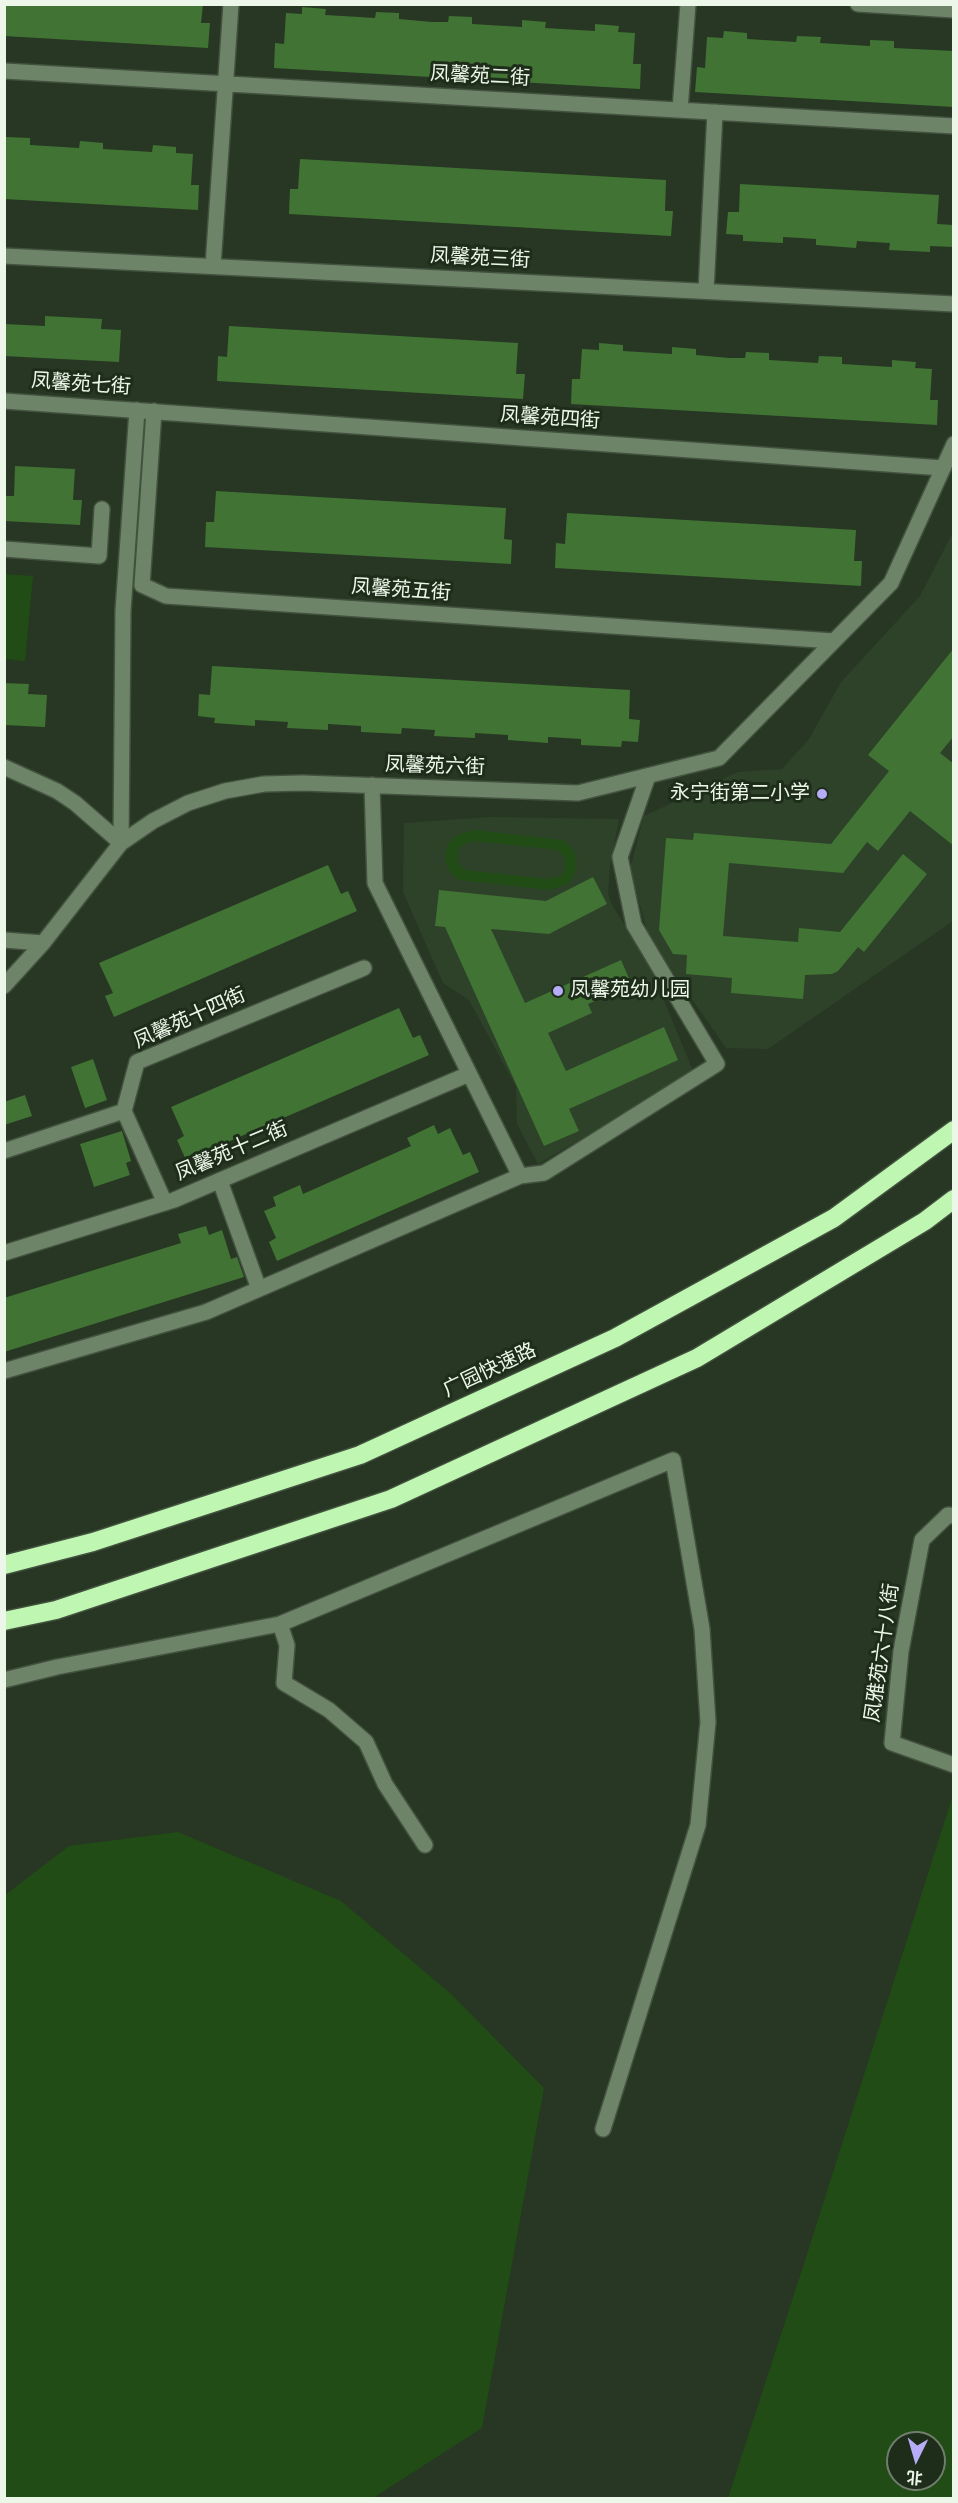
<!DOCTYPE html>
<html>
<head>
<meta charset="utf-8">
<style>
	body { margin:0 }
	#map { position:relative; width:958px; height:2503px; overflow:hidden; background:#273723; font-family:"Roboto Condensed","Noto Sans SC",sans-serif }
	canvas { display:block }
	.frame { position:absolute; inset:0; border:6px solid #ecf6e9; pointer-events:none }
	.north { position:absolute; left:886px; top:2431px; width:60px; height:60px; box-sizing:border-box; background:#1d2d1a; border:2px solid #707d6d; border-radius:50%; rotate:185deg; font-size:16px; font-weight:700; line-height:24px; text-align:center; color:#ecf6e9 }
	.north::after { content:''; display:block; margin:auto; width:21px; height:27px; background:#b6acf8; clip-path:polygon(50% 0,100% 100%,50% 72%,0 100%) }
</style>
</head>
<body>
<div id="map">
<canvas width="958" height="2503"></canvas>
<div class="frame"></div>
<div class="north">北</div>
</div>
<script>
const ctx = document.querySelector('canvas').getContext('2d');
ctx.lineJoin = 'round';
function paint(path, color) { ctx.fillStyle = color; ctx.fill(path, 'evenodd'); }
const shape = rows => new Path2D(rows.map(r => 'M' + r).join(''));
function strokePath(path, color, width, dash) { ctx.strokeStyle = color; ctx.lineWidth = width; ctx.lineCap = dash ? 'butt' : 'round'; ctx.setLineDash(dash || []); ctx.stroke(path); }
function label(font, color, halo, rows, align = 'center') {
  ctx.font = font + ' "Roboto Condensed","Noto Sans SC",sans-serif'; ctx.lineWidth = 6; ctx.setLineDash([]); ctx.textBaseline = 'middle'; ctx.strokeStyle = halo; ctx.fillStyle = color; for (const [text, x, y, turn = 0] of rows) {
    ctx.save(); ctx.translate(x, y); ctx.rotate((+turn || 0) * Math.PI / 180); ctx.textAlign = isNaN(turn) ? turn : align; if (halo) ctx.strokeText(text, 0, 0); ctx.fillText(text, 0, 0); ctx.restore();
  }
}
const built = shape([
	[953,532,953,921,768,1049,726,1048,649,938,630,869,644,816,738,772,782,769,809,739,841,682,920,596],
	[490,817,619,819,610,866,608,894,612,905,648,962,694,1073,538,1164,517,1124,516,1087,469,1000,443,983,403,892,404,823]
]);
const green = shape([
	[4,574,33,576,25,661,5,659],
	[473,830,563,840,571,847,576,856,577,866,574,876,568,884,549,890,459,880,451,873,446,864,445,854,448,844,455,836],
	[473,841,558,850,565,859,564,871,560,876,549,879,465,870,457,861,458,850,462,845],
	[953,1795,953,2498,728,2498,808,2251],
	[898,2443,934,2443,934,2479,898,2479],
	[178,1832,341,1901,451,1994,544,2088,482,2428,373,2498,5,2498,5,1895,69,1846]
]);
const building = shape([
	[4,4,203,4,201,23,210,23,208,48,4,36],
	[302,7,326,9,325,15,359,17,375,18,376,12,399,13,399,19,432,22,448,22,449,16,472,17,472,24,505,26,522,27,522,20,546,22,545,28,578,30,595,31,595,24,619,26,618,32,635,33,633,64,641,64,640,89,274,68,275,43,284,44,286,13,302,14],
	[724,31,747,33,747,39,796,42,797,36,821,37,820,43,870,46,870,40,894,41,894,48,954,51,954,107,695,92,697,67,705,68,707,37,723,38],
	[6,137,30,138,30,145,63,147,79,148,80,141,103,143,103,149,152,152,153,145,176,147,176,153,193,154,191,185,199,185,198,210,4,199],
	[300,159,666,180,665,211,673,211,671,236,289,214,290,189,298,189],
	[740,184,939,195,937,224,954,225,954,247,930,246,930,252,889,250,890,243,873,242,857,241,856,248,816,245,816,239,800,238,783,237,783,243,743,241,743,235,726,234,728,212,739,212],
	[45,316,102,319,101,329,121,330,119,362,4,356,4,324,45,326],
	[229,326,518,343,516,374,525,374,523,399,217,381,218,356,227,357],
	[599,343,623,345,623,351,655,353,672,354,672,347,696,349,696,355,729,358,745,358,746,352,769,353,769,360,802,362,818,363,819,356,842,357,842,364,875,366,892,367,892,360,916,362,915,368,932,369,930,400,938,400,937,425,571,404,572,379,580,379,582,349,599,350],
	[15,466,75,469,73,500,82,500,80,525,4,521,4,496,14,496],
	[216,491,506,508,504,539,512,540,511,564,205,547,206,522,214,522],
	[567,513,856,530,854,561,862,561,861,586,555,568,556,543,565,544],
	[954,648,954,736,940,753,954,764,954,846,910,811,878,851,867,842,843,873,729,863,723,936,798,942,799,928,840,932,903,854,927,874,864,952,858,947,838,971,832,974,805,975,803,999,731,993,732,978,686,974,687,955,673,954,659,930,666,838,693,840,694,833,831,844,889,771,868,755],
	[212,666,630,690,629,719,640,720,638,742,622,741,621,747,581,745,581,739,565,738,548,737,548,743,508,740,508,735,491,734,475,733,475,738,434,736,435,730,418,729,402,728,401,734,361,732,361,726,328,724,328,730,287,728,288,722,255,720,255,726,214,723,215,718,198,716,199,694,210,695],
	[4,683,29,684,28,694,47,695,45,727,4,725],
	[328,865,341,894,348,891,357,911,114,1017,105,996,113,993,99,963],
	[593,877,607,904,549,934,491,929,525,1003,621,960,632,985,588,1004,592,1013,548,1033,566,1071,664,1027,678,1060,569,1109,579,1131,544,1146,445,927,435,926,439,890,546,901],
	[399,1008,413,1038,420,1035,429,1055,186,1160,177,1140,184,1136,171,1107],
	[93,1059,107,1100,85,1108,71,1067],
	[25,1095,32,1116,4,1125,4,1102],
	[434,1125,438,1134,450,1128,463,1155,470,1152,479,1172,277,1261,269,1242,276,1238,264,1211,276,1206,273,1197,300,1185,303,1194,411,1146,407,1138],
	[122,1131,131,1161,126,1163,130,1175,94,1187,80,1144],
	[206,1226,209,1235,222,1230,231,1259,237,1257,244,1277,4,1352,4,1298,181,1243,178,1234]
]);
const minor = shape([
	[858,4,954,10],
	[4,71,954,126],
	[680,110,688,4],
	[4,256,954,304],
	[213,266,231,4],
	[706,291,715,112],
	[4,401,943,468],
	[154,411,142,585,166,596,834,641],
	[4,549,99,556,102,509],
	[4,767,57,791,75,803,121,843],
	[121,843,123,611,137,410],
	[4,940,43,943],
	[4,986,43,943,121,843,153,821,188,803,225,791,264,784,302,783,578,793,719,758,891,583,954,444],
	[4,1151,124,1111],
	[520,1176,544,1173,717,1064,634,925,620,857,648,776],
	[220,1181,259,1289],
	[165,1203,124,1111,137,1062,364,968],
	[4,1253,174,1200,469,1074],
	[4,1371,206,1312,520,1176,375,883,372,785],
	[954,1516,948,1515,922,1540,901,1651,892,1743,954,1765],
	[280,1624,287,1645,284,1683,329,1710,366,1742,385,1784,425,1845],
	[4,1680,57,1667,280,1624,673,1460,702,1629,708,1722,698,1825,603,2129]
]);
const highway = shape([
	[4,1565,93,1542,360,1455,615,1338,834,1218,954,1130],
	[4,1621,56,1610,391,1499,697,1358,925,1221,954,1199]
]);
const markers = [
	[822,794,6,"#b6acf8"],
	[558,991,6,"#b6acf8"]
];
const streetNames = [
	["凤馨苑二街",480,77,3],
	["凤馨苑三街",480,259,3],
	["凤馨苑七街",81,385,4],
	["凤馨苑四街",550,419,4],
	["凤馨苑五街",401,591,4],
	["凤馨苑六街",435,767,2],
	["凤馨苑十四街",190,1019,-24],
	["凤馨苑十二街",232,1152,-23],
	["广园快速路",490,1371,-25],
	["凤雅苑六十八街",883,1653,-82]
];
const poiNames = [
	["永宁街第二小学",810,794],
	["凤馨苑幼儿园",570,991,"left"]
];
paint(built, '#2d4229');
paint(green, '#214c16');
paint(building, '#417334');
strokePath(minor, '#43523f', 18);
strokePath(highway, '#43523f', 21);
strokePath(minor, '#6e8469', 15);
strokePath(highway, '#bff7b2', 18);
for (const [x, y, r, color] of markers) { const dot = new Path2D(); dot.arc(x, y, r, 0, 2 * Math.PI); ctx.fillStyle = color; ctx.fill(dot); strokePath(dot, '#1d2d1a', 2); }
label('20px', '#ecf6e9', '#1d2d1a', streetNames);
label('20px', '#ecf6e9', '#1d2d1a', poiNames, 'right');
</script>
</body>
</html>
